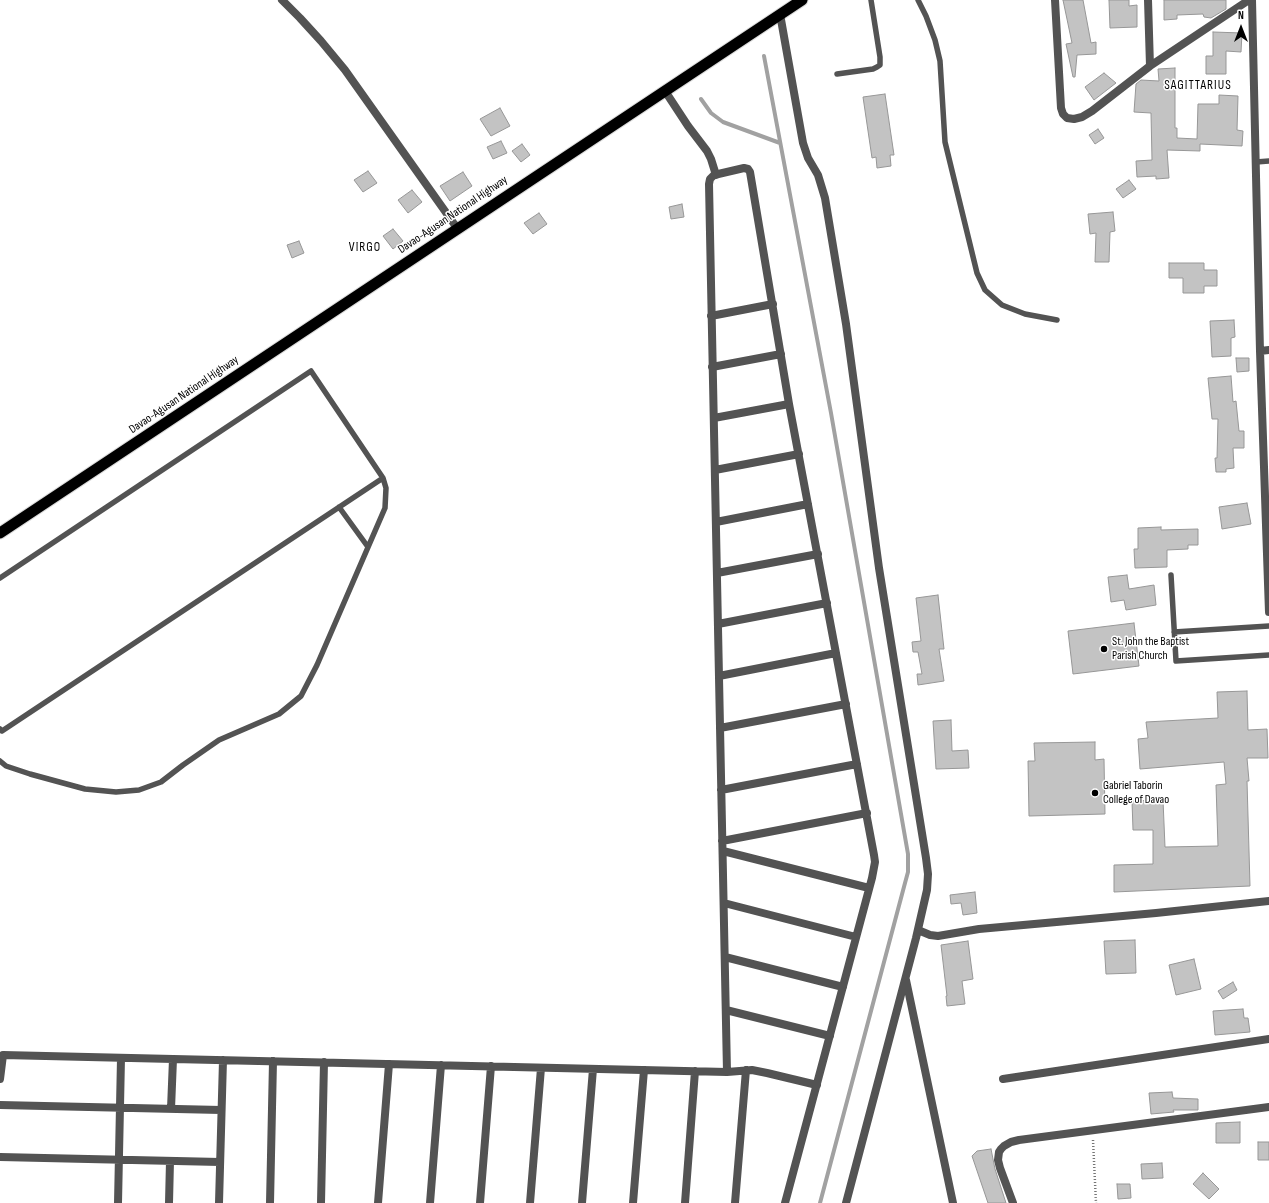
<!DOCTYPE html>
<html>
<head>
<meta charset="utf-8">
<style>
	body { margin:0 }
	#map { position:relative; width:1269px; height:1203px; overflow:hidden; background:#fff; font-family:"Sofia Sans Condensed",sans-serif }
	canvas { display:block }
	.north { position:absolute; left:1221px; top:8px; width:40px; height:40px; -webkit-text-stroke:3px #fff; paint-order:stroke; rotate:0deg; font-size:11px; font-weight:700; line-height:16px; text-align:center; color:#000 }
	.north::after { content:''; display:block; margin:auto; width:14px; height:18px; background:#000; clip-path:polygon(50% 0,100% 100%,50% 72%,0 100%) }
</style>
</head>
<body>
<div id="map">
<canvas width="1269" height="1203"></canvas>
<div class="north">N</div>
</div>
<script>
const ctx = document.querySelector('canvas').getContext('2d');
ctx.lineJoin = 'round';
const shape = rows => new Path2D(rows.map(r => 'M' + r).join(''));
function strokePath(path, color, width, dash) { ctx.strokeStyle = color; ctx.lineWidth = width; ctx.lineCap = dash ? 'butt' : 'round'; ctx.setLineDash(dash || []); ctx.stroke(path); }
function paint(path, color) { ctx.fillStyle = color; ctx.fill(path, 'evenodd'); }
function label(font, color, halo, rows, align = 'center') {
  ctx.font = font + ' "Sofia Sans Condensed",sans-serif'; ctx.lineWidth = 3; ctx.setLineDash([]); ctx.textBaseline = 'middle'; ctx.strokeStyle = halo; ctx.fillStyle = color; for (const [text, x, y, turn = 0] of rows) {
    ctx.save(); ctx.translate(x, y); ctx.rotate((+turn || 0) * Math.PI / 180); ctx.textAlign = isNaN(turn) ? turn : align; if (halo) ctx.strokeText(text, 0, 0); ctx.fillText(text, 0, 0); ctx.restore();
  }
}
const stream = shape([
	[764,56,831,413,908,854,908,872,905,883,820,1203],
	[701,99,711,113,723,122,780,143]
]);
const building = shape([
	[1063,0,1083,0,1091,43,1096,42,1096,54,1077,55,1075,77,1073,77,1066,44,1072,43,1063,0],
	[1109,0,1129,0,1129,6,1137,5,1137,27,1110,28,1109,0],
	[1164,0,1226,0,1226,9,1211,18,1204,17,1203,14,1177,15,1177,19,1164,20,1164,0],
	[1213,32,1242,33,1241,52,1226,51,1226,74,1206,74,1206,56,1213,56,1213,32],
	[1175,68,1175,128,1177,128,1177,138,1197,139,1198,104,1219,104,1219,95,1238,96,1237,130,1243,131,1242,146,1200,144,1200,151,1167,150,1169,178,1156,179,1156,176,1137,177,1136,161,1152,160,1151,113,1134,112,1136,84,1141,80,1159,81,1158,69,1175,68],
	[1104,73,1116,83,1094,100,1085,87,1104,73],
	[885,94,894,155,890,155,891,166,877,168,876,157,872,158,863,97,885,94],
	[500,108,510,126,491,136,480,119,500,108],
	[1098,129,1104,138,1095,144,1089,135,1098,129],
	[501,141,507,153,493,159,487,147,501,141],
	[522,144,530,155,521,162,512,151,522,144],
	[368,171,377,183,363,192,354,180,368,171],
	[463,172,472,186,450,201,440,186,463,172],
	[1129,180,1136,189,1123,198,1116,189,1129,180],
	[412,190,422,202,408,213,398,200,412,190],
	[682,204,684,217,671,219,669,207,682,204],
	[1113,212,1115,231,1110,232,1109,262,1095,262,1096,233,1090,234,1088,214,1113,212],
	[539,213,547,224,533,234,524,223,539,213],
	[393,229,403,241,393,249,383,236,393,229],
	[299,241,304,253,292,258,287,245,299,241],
	[1169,263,1204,263,1204,270,1217,270,1217,286,1204,286,1204,293,1183,293,1183,278,1169,278,1169,263],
	[1234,320,1235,337,1231,338,1231,356,1212,357,1210,321,1234,320],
	[1236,358,1249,358,1249,371,1237,372,1236,358],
	[1231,376,1233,402,1236,401,1239,431,1244,431,1244,448,1233,448,1234,468,1226,469,1226,472,1216,472,1215,458,1217,458,1218,419,1212,419,1208,378,1231,376],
	[1247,503,1251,524,1222,529,1219,507,1247,503],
	[1161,527,1161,530,1198,529,1198,545,1188,545,1188,549,1167,550,1167,567,1135,568,1134,549,1138,549,1138,528,1161,527],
	[1127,575,1129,589,1154,585,1156,605,1126,610,1124,600,1111,602,1108,577,1127,575],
	[938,595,944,649,939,649,944,681,918,685,917,674,922,674,918,652,913,652,912,642,921,641,916,598,938,595],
	[1134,623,1139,666,1073,674,1068,631,1134,623],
	[1247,691,1248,730,1267,729,1268,758,1247,758,1249,781,1247,781,1250,886,1114,892,1114,865,1153,864,1153,830,1133,830,1132,801,1163,800,1165,847,1218,846,1216,785,1226,784,1224,762,1140,769,1138,739,1148,738,1146,722,1218,718,1217,692,1247,691],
	[951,720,952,751,968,750,969,768,936,769,933,721,951,720],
	[1095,742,1095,760,1104,759,1105,814,1029,816,1028,761,1035,761,1034,743,1095,742],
	[975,892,977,913,963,915,961,903,951,904,950,895,975,892],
	[1135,940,1136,973,1106,974,1104,941,1135,940],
	[968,941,973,979,962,981,965,1004,947,1006,946,996,947,996,941,945,968,941],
	[1194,959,1201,989,1176,995,1169,965,1194,959],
	[1233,982,1237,990,1223,999,1218,991,1233,982],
	[1243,1009,1244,1018,1248,1018,1250,1032,1215,1035,1213,1011,1243,1009],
	[1172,1092,1173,1098,1198,1099,1198,1110,1173,1110,1174,1112,1151,1114,1149,1093,1172,1092],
	[1240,1122,1240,1143,1216,1143,1216,1123,1240,1122],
	[1258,1142,1269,1142,1269,1160,1258,1160,1258,1142],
	[991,1149,995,1169,1006,1203,988,1203,972,1156,977,1151,991,1149],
	[1162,1163,1163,1178,1142,1179,1141,1164,1162,1163],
	[1203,1173,1219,1189,1209,1199,1193,1184,1203,1173],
	[1117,1184,1130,1184,1131,1198,1118,1199,1117,1184]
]);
const path = shape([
	[1093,1140,1096,1203]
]);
const service = shape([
	[918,0,926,16,935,40,940,61,945,142,977,273,985,290,1002,305,1025,314,1057,320],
	[837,74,873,69,877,67,880,65,880,57,871,0],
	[1256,162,1269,161],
	[339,507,368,547],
	[1171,575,1176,661,1269,655],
	[0,578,311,371,383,478,386,488,385,508,317,665,301,696,279,714,219,740,183,765,161,782,139,790,116,792,85,789,30,774,6,766,0,761],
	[1174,632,1269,626],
	[0,729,2,731,383,478]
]);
const minor = shape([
	[282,0,300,18,321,41,345,70,457,228],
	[1055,0,1061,108,1063,114,1067,118,1074,119,1082,117,1092,111,1150,66,1249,0],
	[1148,0,1150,66],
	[1252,0,1260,351,1269,612],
	[780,14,803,143,808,158,818,175,825,198,846,324,879,568,926,858,928,874,927,890,916,938,846,1203],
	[665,91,688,126,707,151,711,159,716,175],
	[711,316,773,304],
	[1260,351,1269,350],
	[712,367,781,354],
	[714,418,789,404],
	[715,470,799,454],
	[716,522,808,504],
	[717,573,818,554],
	[718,624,827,603],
	[719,676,836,653],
	[720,728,846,704],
	[721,790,857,764],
	[722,841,867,813],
	[723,851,869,888],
	[724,903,856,937],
	[918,930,930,935,938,936,979,929,1156,913,1269,901],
	[725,957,843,987],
	[906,980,953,1203],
	[726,1010,830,1036],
	[727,1072,709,184,710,179,714,175,744,168,748,169,750,172,789,404,874,855,875,862,872,878,785,1203],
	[0,1079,3,1055,727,1072,752,1070,767,1073,817,1085],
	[1003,1079,1269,1039],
	[0,1105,221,1110],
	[171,1109,173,1059],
	[0,1157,220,1162],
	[118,1203,121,1058],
	[169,1203,170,1161],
	[219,1203,223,1060],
	[270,1203,273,1061],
	[321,1203,324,1062],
	[378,1203,389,1064],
	[430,1203,441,1065],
	[480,1203,491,1066],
	[530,1203,541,1068],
	[582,1203,593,1069],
	[633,1203,644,1070],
	[685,1203,695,1071],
	[735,1203,746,1070],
	[1013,1203,1000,1168,998,1160,999,1152,1001,1149,1004,1146,1011,1142,1019,1140,1269,1107]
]);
const trunk = shape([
	[0,533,802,0]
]);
const markers = [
	[1104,649,4,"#000"],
	[1095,793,4,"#000"]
];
const streetNames = [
	["Davao-Agusan National Highway",453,215,-34],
	["Davao-Agusan National Highway",184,395,-34]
];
const poiNames = [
	["St. John the Baptist",1112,642],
	["Parish Church",1112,656],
	["Gabriel Taborin",1103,786],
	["College of Davao",1103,800]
];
const neighbourhoodNames = [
	["SAGITTARIUS",1198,86],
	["VIRGO",365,248]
];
strokePath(stream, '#a1a1a1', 4);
paint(building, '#c3c3c3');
strokePath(building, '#979797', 1);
strokePath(trunk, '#dbdbdb', 13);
strokePath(path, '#757575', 2.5, [1, 2]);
strokePath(service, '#535353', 5.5);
strokePath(minor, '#535353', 8);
strokePath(trunk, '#000', 11);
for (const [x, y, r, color] of markers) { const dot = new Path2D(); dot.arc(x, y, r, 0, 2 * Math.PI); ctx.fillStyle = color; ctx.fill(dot); strokePath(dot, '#fff', 1.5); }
label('12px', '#000', '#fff', streetNames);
label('12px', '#000', '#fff', poiNames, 'left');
ctx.letterSpacing = '1px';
label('13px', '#000', '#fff', neighbourhoodNames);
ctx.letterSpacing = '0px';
</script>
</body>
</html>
